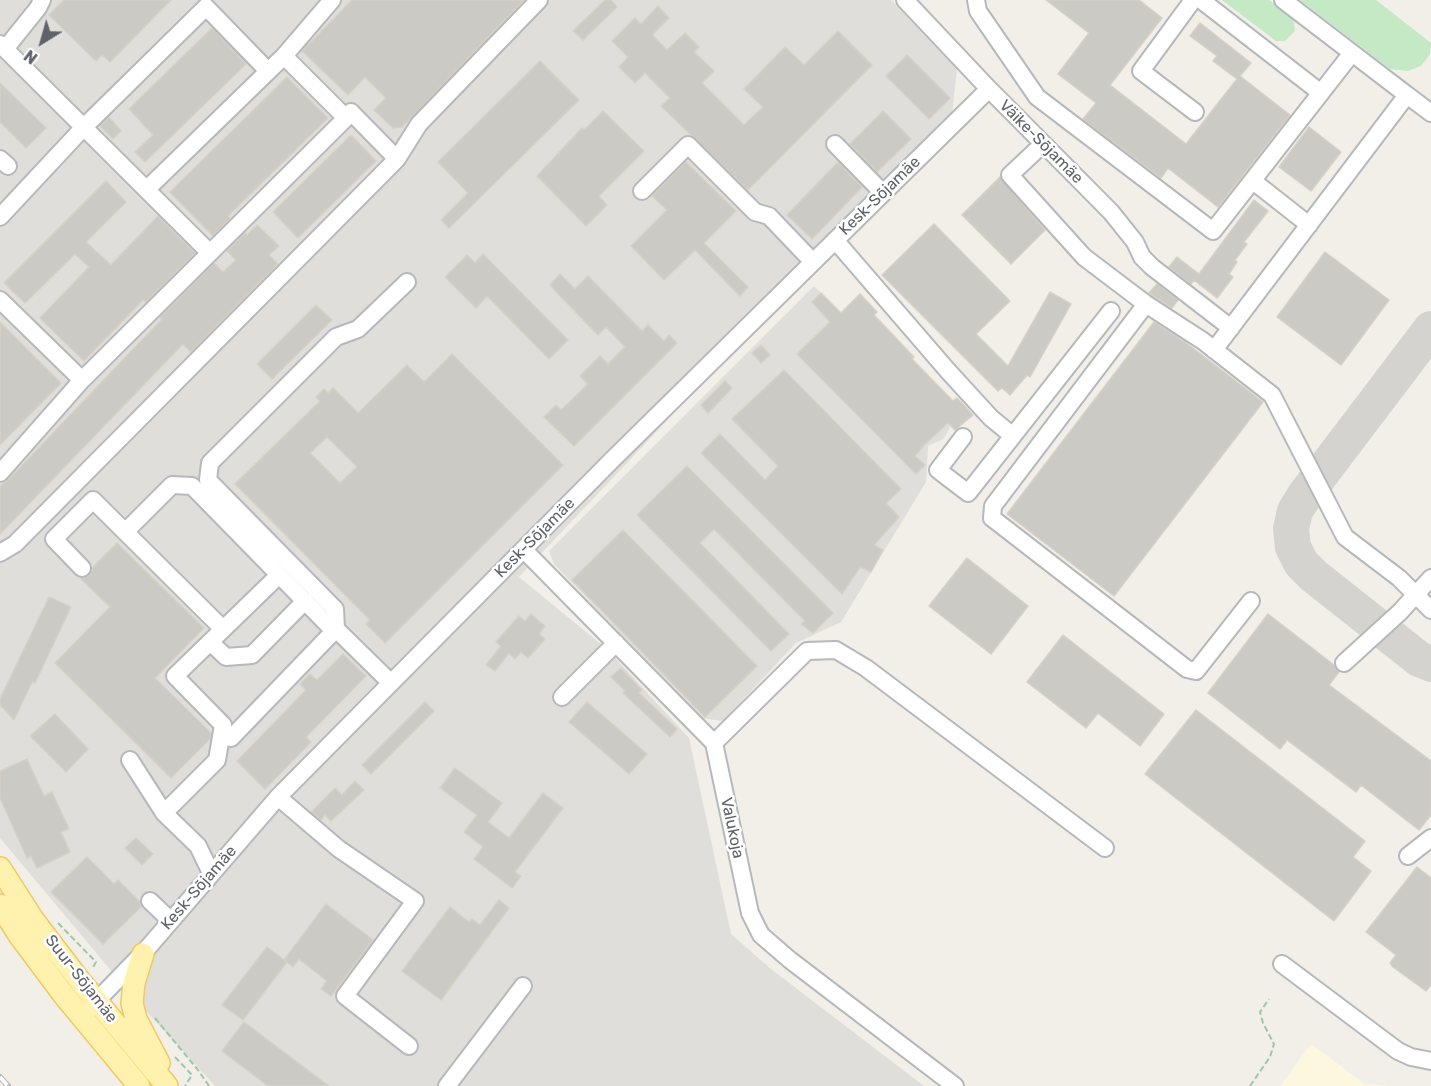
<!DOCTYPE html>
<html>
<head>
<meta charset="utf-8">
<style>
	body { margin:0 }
	#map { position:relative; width:1431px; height:1086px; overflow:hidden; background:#f1efe8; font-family:Rubik,sans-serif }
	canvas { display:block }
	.north { position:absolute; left:12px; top:12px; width:60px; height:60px; -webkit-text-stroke:4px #fff; paint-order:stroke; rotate:217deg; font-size:16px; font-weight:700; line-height:24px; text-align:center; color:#5f6368 }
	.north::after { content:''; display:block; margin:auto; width:21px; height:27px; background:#5f6368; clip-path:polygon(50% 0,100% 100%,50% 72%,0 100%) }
</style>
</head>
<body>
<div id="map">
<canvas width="1431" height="1086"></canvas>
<div class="north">N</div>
</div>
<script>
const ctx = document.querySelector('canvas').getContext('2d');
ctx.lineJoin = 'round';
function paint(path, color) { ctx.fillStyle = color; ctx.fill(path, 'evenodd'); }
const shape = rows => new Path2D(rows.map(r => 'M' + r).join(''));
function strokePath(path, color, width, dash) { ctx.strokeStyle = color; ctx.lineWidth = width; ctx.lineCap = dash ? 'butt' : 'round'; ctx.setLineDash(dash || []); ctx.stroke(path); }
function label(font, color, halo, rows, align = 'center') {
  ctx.font = font + ' Rubik,sans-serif'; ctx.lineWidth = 5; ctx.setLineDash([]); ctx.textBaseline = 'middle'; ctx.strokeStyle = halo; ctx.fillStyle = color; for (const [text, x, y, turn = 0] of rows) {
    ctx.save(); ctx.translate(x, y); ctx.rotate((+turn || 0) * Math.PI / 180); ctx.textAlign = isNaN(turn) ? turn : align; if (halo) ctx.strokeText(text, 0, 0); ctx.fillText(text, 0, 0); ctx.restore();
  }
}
const commercial = shape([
	[1311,1044,1365,1084,1388,1086,1280,1086]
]);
const industrial = shape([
	[0,0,891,0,957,69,952,114,826,241,662,426,519,577,608,650,689,738,731,934,771,969,924,1086,215,1086,134,998,0,838],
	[814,286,948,423,950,428,943,439,928,446,926,482,841,622,796,643,723,721,700,718,554,564,549,551]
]);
const green = shape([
	[1222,0,1269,0,1291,16,1294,22,1295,31,1285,41,1276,41],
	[1300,0,1376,0,1431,43,1430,54,1421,66,1408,71,1390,69]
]);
const taxiway = shape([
	[1431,329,1305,495,1295,511,1291,529,1293,547,1301,563,1314,576,1419,659,1431,664]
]);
const building = shape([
	[64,0,171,0,110,62,102,55,96,61,49,15,64,0],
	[352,0,524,0,402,127,393,128,374,110,386,98,365,77,348,95,302,51,352,0],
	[605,0,611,0,617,7,583,40,573,31,605,0],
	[1046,0,1139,0,1162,18,1110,85,1186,144,1237,79,1213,61,1217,56,1190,36,1200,23,1251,63,1240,76,1290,115,1218,207,1168,168,1161,178,1083,119,1096,103,1058,74,1089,33,1046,0],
	[658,6,669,18,652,35,667,50,685,33,699,47,694,52,714,71,702,83,744,125,763,107,744,89,785,47,804,65,838,31,872,65,748,190,661,106,670,98,645,73,635,83,619,67,628,57,612,41,635,18,641,24,658,6],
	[212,28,246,64,145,162,135,152,153,135,129,109,212,28],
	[907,55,950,98,929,119,886,76,907,55],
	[540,61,579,100,449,228,441,220,468,193,438,162,540,61],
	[287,77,328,118,228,216,230,218,213,236,170,192,287,77],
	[0,83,46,128,26,148,0,122,0,83],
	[603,111,644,151,599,196,607,205,586,226,537,176,582,128,584,130,603,111],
	[883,111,911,139,877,172,850,144,883,111],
	[109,117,121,131,113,139,100,126,109,117],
	[1309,127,1341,152,1311,191,1279,167,1309,127],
	[351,135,376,161,298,238,273,212,351,135],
	[686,162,736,211,704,243,748,287,740,296,695,250,664,280,631,246,667,210,652,196,686,162],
	[838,162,862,187,812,239,787,215,838,162],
	[1000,177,1045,230,1011,264,962,215,1000,177],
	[106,181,126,202,86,242,111,265,158,216,195,253,146,302,143,300,84,361,40,318,89,267,75,254,25,303,4,283,106,181],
	[1254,200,1268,211,1244,242,1247,244,1235,260,1237,262,1229,274,1233,277,1217,298,1194,280,1191,284,1169,267,1177,257,1199,274,1254,200],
	[934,224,1010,301,976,334,1008,366,1050,292,1071,304,1030,377,1027,375,1010,395,1002,388,998,391,882,275,934,224],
	[257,225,279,246,269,255,278,264,191,352,183,344,0,534,0,486,8,480,162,319,160,317,214,263,223,272,236,260,227,251,245,233,247,235,257,225],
	[1325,252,1389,300,1341,365,1277,317,1325,252],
	[483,254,568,340,549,359,487,296,476,308,445,277,467,255,475,263,483,254],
	[560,274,575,289,588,276,642,331,648,325,664,341,669,335,677,343,574,446,544,417,556,405,561,410,588,384,580,376,600,356,608,364,625,347,606,327,598,335,564,300,550,285,560,274],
	[1157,284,1178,300,1172,308,1149,293,1157,284],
	[821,293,841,313,860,294,877,312,874,315,914,357,912,359,953,401,957,398,973,415,955,430,948,423,925,444,915,456,925,465,916,474,797,354,830,322,812,302,821,293],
	[316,305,332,320,272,379,257,364,316,305],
	[0,322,61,383,0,445,0,322],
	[1154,322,1185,342,1263,402,1114,596,1007,514,1154,322],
	[761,345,770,355,761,363,752,353,761,345],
	[452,354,563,465,385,643,366,624,370,620,235,484,320,401,316,397,324,389,328,393,333,388,358,413,407,365,424,382,452,354],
	[327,437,357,467,340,483,310,453,327,437],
	[784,370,901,489,886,503,899,517,874,545,883,550,871,572,860,567,842,594,701,453,720,434,765,480,778,466,732,419,784,370],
	[725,381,732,388,708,413,701,405,725,381],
	[687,466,833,613,813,633,801,624,805,621,714,529,700,543,789,634,771,651,637,515,687,466],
	[623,530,757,666,705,717,572,580,623,530],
	[117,543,204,628,155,678,211,733,210,739,171,778,55,663,110,607,81,579,90,575,92,568,117,543],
	[967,558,1028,606,991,654,929,606,967,558],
	[49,597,71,607,35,683,32,682,14,720,0,705,0,699,49,597],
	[531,614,545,626,539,634,545,639,528,658,521,652,515,659,509,653,495,671,486,665,501,646,496,642,519,616,525,621,531,614],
	[1268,614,1334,665,1339,672,1329,685,1431,761,1431,815,1419,830,1361,785,1356,792,1287,740,1280,749,1208,693,1268,614],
	[1063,635,1164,714,1140,746,1098,713,1086,728,1027,682,1063,635],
	[343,654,366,676,306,737,311,742,265,789,237,761,306,690,300,684,310,674,317,680,343,654],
	[621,668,642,690,639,693,677,729,670,737,623,693,625,691,611,677,621,668],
	[425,702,434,711,371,774,362,765,425,702],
	[587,702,647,754,629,774,569,722,587,702],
	[1196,710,1365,841,1353,857,1371,871,1334,921,1145,774,1196,710],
	[55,714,88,749,66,772,30,736,55,714],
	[27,759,44,796,52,792,69,829,61,832,70,852,37,868,31,856,27,858,0,798,0,771,27,759],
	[455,768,502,803,488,822,509,838,543,793,563,808,515,872,521,876,512,888,474,859,483,847,464,832,477,815,440,788,455,768],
	[355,781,364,790,331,821,325,815,321,820,311,812,335,788,342,795,355,781],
	[136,838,153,854,142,865,125,848,136,838],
	[87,857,114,884,118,880,140,902,141,907,103,944,51,892,87,857],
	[1417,867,1431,878,1431,985,1426,991,1393,967,1390,963,1396,955,1366,932,1417,867],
	[499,900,509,908,441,1000,402,971,450,907,469,922,472,919,480,925,499,900],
	[326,904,373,940,331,996,321,989,327,981,299,959,293,967,284,960,326,904],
	[267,947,287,962,243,1020,222,1005,267,947],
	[244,1022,329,1086,268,1086,222,1051,244,1022]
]);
const path = shape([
	[58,923,96,962,92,969],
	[155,1018,198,1070,209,1086],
	[175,1057,192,1075,185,1086],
	[1250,1086,1270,1057,1274,1044,1263,1023,1260,1012,1269,999]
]);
const minor = shape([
	[905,0,989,89,1111,212,1135,242,1142,257,1152,267,1231,328],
	[976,0,978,11,1037,97,1213,231,1352,53],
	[1193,0,1141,71,1195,112],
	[1201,0,1321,93],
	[0,44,209,252],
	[5,49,38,8,42,0],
	[284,56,346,118,351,112,397,159],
	[1407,95,1431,113],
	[835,144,883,193],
	[1043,144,1010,175,1084,257,1146,304],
	[0,159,8,166],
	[1253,181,1309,225],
	[147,189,284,56,332,0],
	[642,191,688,145,755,212,769,216,813,262],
	[0,217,84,127,206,7,268,71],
	[835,240,948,371,991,418,1013,436],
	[0,300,82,380],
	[1214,350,1407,95,1283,0],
	[963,437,938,470,968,493,1111,311],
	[0,473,82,380,346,118],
	[125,532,172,485,192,486,334,631],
	[524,550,714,743,750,913,761,935,790,960,955,1086],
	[0,553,15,544,397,159,419,124,539,0],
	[82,568,54,539,93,500,223,629],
	[1251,601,1196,671,1187,669,992,518,993,506,1146,304,1203,341,1272,395,1345,537,1399,578,1431,610],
	[336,629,335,609,208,480,210,463,336,337,358,329,407,282],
	[210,642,226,657,252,655,305,601],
	[1344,663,1400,612,1431,578],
	[562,697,616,643],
	[231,738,336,629,391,683],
	[714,743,807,651,836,650,866,668,1105,848],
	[130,760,164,813,198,846,211,873],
	[278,797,339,849,415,901,345,996,409,1046],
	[164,813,217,760,223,725,175,676,279,575],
	[1408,856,1431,838],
	[150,901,171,921],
	[1282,964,1398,1051,1411,1057,1431,1061],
	[81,1017,145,951,278,797,614,458,989,89],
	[447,1086,523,986]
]);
const major = shape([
	[0,868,32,918,80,981,167,1086],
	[0,905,19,935,63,994,139,1086],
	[143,954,134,983,132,1003,136,1019,159,1063]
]);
const rail = shape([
	[0,1077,8,1086]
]);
const streetNames = [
	["Väike-Sõjamäe",1041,142,45],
	["Kesk-Sõjamäe",880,196,-44],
	["Kesk-Sõjamäe",535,538,-45],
	["Valukoja",732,828,78],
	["Kesk-Sõjamäe",199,888,-49],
	["Suur-Sõjamäe",81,979,52]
];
paint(commercial, '#fef7e0');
paint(industrial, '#e0deda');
paint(green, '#c5e8c5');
strokePath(taxiway, '#d4d3d0', 36);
paint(building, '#cccac5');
strokePath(building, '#d6d1c6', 1.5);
strokePath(minor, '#b5b8bc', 20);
strokePath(major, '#f2c960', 24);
strokePath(path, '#9cc7a9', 2, [6, 3]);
strokePath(minor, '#fff', 16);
strokePath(major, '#fff2af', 21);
strokePath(rail, '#b6b7b8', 6);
strokePath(rail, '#fff', 4, [11]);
label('16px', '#5f6368', '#fff', streetNames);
</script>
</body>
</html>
